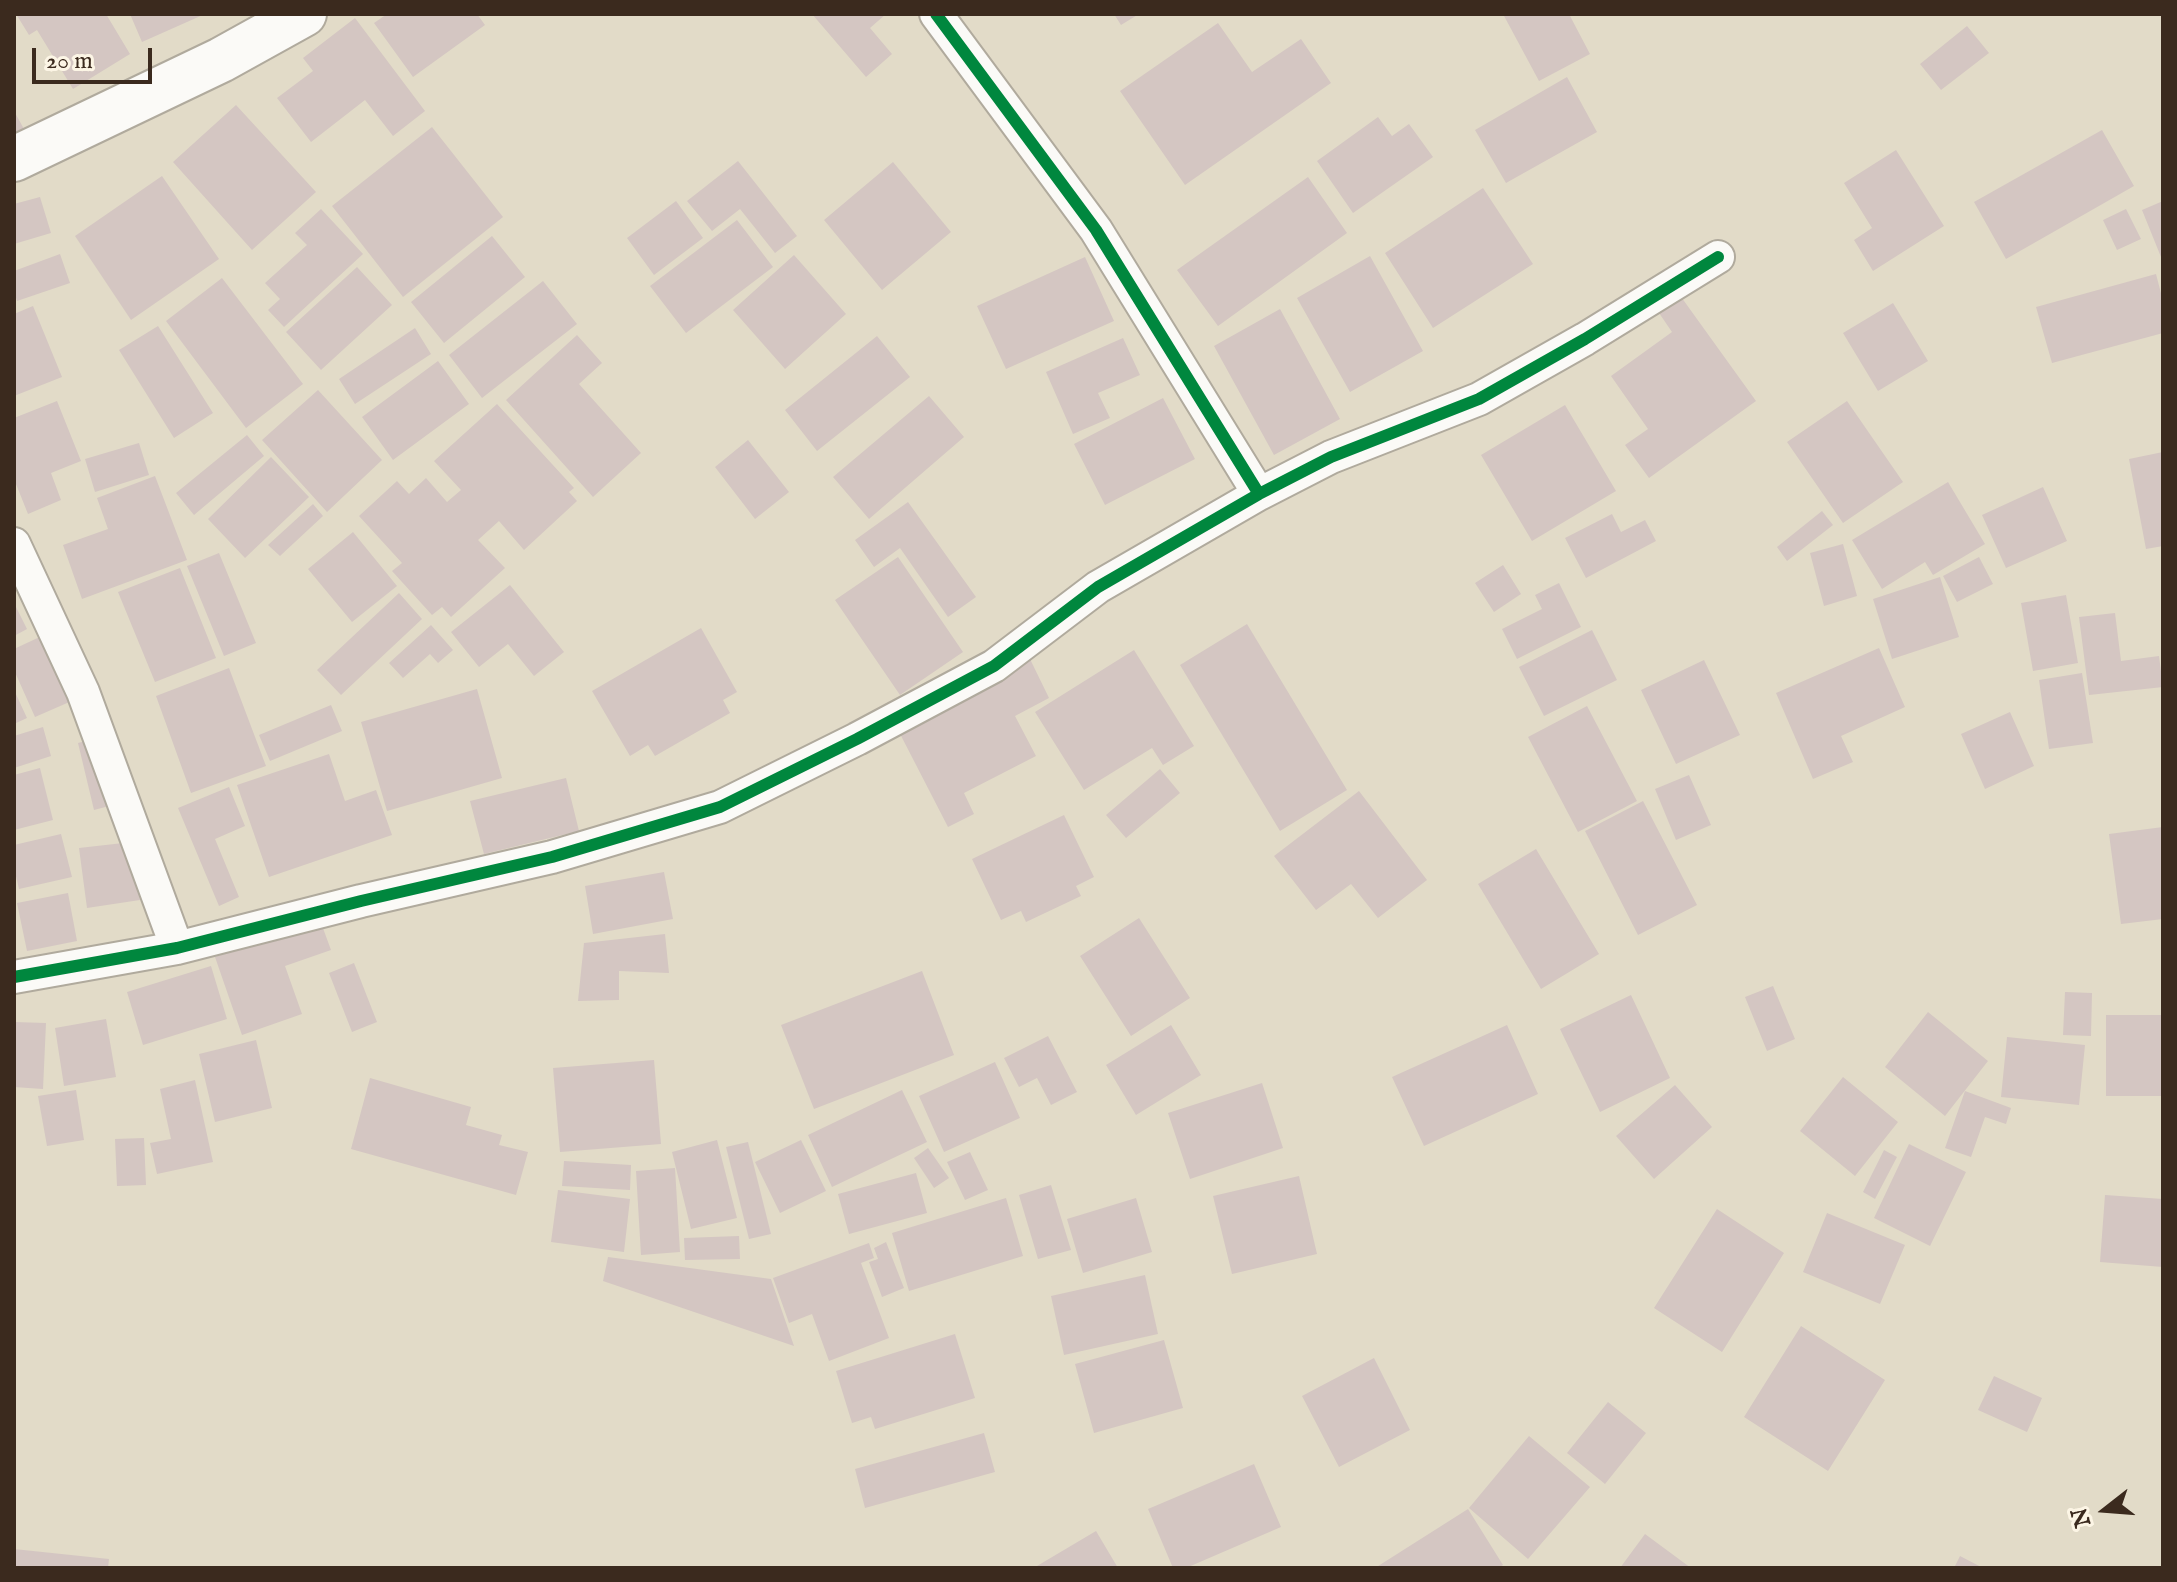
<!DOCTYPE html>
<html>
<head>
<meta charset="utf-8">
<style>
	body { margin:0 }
	#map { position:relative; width:2177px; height:1582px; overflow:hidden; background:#e2dbc8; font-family:"IM FELL English",serif }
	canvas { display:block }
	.frame { position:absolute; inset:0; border:16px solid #3b2a1e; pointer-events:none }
	.north { position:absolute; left:2065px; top:1470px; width:80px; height:80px; -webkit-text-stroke:6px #fcf5e5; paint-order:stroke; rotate:253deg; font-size:22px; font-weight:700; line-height:32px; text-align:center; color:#3b2a1e }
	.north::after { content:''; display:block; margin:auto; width:28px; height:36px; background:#3b2a1e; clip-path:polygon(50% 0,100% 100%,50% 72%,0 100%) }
	.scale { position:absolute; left:32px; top:48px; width:120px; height:36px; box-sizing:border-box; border:4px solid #3b2a1e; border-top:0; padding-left:10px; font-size:24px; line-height:28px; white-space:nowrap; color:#3b2a1e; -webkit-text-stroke:6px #fcf5e5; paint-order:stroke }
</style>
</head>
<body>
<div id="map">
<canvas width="2177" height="1582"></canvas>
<div class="frame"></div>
<div class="north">N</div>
<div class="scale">20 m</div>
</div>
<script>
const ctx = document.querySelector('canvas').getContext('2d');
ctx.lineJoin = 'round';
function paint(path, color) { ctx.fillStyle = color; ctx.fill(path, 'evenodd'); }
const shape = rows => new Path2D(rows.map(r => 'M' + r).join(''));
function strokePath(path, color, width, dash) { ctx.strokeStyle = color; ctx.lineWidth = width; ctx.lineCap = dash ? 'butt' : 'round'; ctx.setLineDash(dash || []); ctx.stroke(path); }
const building = shape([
	[16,14,106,14,130,54,73,89,37,30,29,35],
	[130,14,205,14,142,42],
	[387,14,477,14,485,25,413,77,374,23],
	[812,14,886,14,870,28,892,54,866,77],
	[1114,14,1139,14,1121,25],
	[1503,14,1569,14,1590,54,1539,81],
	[355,18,425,111,393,136,365,100,311,142,277,98,313,71,303,58],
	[1218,23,1252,72,1301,39,1331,83,1185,185,1120,91],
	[1967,26,1989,53,1941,90,1920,64],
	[1567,77,1597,132,1506,183,1475,130],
	[236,105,316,192,252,250,173,162],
	[14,111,29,138,14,147],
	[1378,117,1392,136,1409,124,1433,157,1353,213,1317,161],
	[432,127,503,217,403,297,332,206],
	[2102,130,2134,186,2006,259,1974,202],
	[1896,150,1944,226,1873,271,1854,240,1872,228,1844,183],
	[738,161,797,236,775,253,740,209,712,231,687,201],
	[893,162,951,232,882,290,824,220],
	[162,176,219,259,131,320,75,236],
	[1308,177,1347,233,1218,326,1177,270],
	[1483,188,1533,264,1433,328,1385,253],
	[40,197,51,233,14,244,14,204],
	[676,201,703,238,654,275,627,238],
	[2163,201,2163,262,2142,210],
	[321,209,363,254,284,327,268,310,280,299,265,283,307,245,295,233],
	[2126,209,2141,239,2117,250,2103,220],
	[737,220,773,267,686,333,650,286],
	[492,236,525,277,444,343,411,302],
	[60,254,70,283,17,301,14,291,14,271],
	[794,255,846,314,785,369,733,310],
	[1370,256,1423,351,1350,392,1297,298],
	[1085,257,1114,321,1006,369,977,306],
	[357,267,392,305,321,370,286,332],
	[2156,274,2163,301,2163,333,2052,363,2036,307],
	[222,278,303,384,246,428,166,321],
	[543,281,577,324,482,398,449,355],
	[1679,294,1756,401,1649,478,1625,445,1648,429,1611,376,1672,332,1657,310],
	[1893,303,1928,361,1878,391,1843,333],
	[33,306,62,377,14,396,14,314],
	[1280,309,1340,419,1274,455,1214,346],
	[158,326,213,413,174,438,119,350],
	[415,328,431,354,355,404,339,379],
	[577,335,602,363,579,384,641,453,593,497,506,400],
	[877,336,910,377,817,451,785,410],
	[1123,338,1140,375,1098,393,1110,418,1073,434,1046,372],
	[438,361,469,404,393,460,362,417],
	[318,390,382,460,327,512,262,440],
	[929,396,964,437,869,519,833,477],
	[1163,398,1195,459,1105,505,1074,444],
	[57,401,81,461,51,473,61,500,28,514,14,479,14,418],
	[1847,401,1903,482,1843,523,1787,442],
	[497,404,574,488,569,492,577,501,524,550,499,521,478,540,505,568,451,617,442,607,432,615,392,571,402,563,359,516,397,481,409,494,426,478,447,502,461,490,434,461],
	[1565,405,1616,491,1532,541,1481,455],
	[247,435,264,456,194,515,176,493],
	[748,440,789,492,755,519,715,467],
	[139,443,149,475,95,492,85,459],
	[2163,452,2163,546,2146,549,2129,459],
	[271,457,309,497,245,558,208,519],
	[155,476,187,560,82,599,63,545,108,529,97,498],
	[1948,482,1985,544,1933,575,1925,562,1882,589,1852,540],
	[2043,487,2067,541,2006,568,1982,515],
	[908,502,976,597,948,617,900,548,874,567,855,540],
	[313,504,323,516,280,556,268,545],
	[1822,511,1833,525,1787,561,1777,547],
	[1612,514,1621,532,1645,520,1656,541,1586,578,1565,538],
	[353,532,397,586,352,622,308,569],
	[1843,544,1857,596,1824,606,1810,553],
	[219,553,256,643,224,656,187,566],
	[898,557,963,652,900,695,835,600],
	[1979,557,1993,584,1957,602,1943,576],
	[1503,565,1521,594,1494,612,1475,583],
	[180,568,216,658,155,682,118,592],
	[1940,577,1959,637,1892,659,1873,599],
	[1559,583,1581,627,1517,659,1502,629,1542,609,1535,595],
	[510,585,564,652,534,676,508,644,479,667,451,632],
	[399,593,422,619,341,695,317,670],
	[2066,595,2078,663,2033,671,2021,603],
	[14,603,27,629,14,636],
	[2115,613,2121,661,2159,656,2163,687,2089,695,2079,617],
	[1247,624,1347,790,1280,831,1180,665],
	[431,625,453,650,438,663,430,654,403,678,389,663],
	[701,628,737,692,723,700,730,713,655,756,648,745,630,756,592,691],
	[1592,630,1617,680,1544,716,1519,667],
	[44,635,74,700,35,717,14,670,14,649],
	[1879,648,1905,707,1841,736,1853,762,1813,779,1776,693],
	[1134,650,1194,746,1163,765,1152,748,1084,790,1035,712],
	[1030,659,1049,698,1015,716,1036,756,964,793,974,814,948,827,897,728],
	[1704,660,1740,735,1676,764,1641,690],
	[229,668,266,766,191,793,156,696],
	[2082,673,2093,743,2049,749,2039,680],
	[477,689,502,778,387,811,361,722],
	[14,690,27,718,14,724],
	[331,705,342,731,270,761,259,735],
	[1587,706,1637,801,1578,832,1528,737],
	[2010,712,2034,766,1985,789,1961,734],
	[43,727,51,756,14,768,14,736],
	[97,738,113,805,94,810,78,743],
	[329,754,345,801,376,790,392,835,269,877,237,785],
	[40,768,53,820,14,830,14,775],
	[1160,769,1180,793,1126,838,1106,815],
	[1689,775,1711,825,1676,840,1655,789],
	[566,778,579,831,484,854,470,801],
	[229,787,245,826,215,839,239,897,219,906,178,808],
	[1359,791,1427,880,1378,918,1351,884,1316,910,1274,856],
	[1643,801,1697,905,1638,935,1585,831],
	[1064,815,1094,877,1076,886,1081,896,1026,922,1021,911,1001,920,972,859],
	[2163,827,2163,919,2121,924,2109,834],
	[61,834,72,877,19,889,14,868,14,845],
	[132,842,140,900,87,908,79,848],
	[1536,849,1599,954,1541,989,1478,884],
	[664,872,673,919,593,934,585,886],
	[68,893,77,941,27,951,17,903],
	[1139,918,1190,998,1131,1036,1080,956],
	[320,920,331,950,285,966,302,1014,242,1035,215,957],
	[665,934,669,973,619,971,619,1000,578,1001,584,943],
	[354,963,377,1022,352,1032,329,973],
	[211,966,227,1019,143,1045,127,992],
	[922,971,954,1055,814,1109,781,1025],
	[1773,986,1795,1039,1767,1051,1745,997],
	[2065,992,2092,993,2091,1036,2063,1035],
	[1631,995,1670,1078,1600,1112,1560,1029],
	[1928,1012,1988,1061,1945,1116,1885,1067],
	[2106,1015,2163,1015,2163,1096,2106,1096],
	[106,1019,116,1077,64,1086,55,1028],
	[14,1022,46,1023,43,1089,14,1087],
	[1171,1025,1201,1075,1136,1115,1106,1065],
	[1507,1025,1538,1094,1424,1146,1392,1077],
	[1048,1036,1077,1092,1051,1105,1037,1078,1019,1087,1004,1058],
	[2007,1037,2085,1045,2079,1105,2001,1097],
	[256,1040,272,1108,215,1122,199,1054],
	[654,1060,661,1144,560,1152,553,1068],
	[995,1062,1020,1118,944,1152,919,1096],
	[1843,1077,1898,1122,1855,1176,1800,1131],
	[370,1078,471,1107,466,1125,502,1135,499,1145,528,1152,516,1195,351,1149],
	[195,1080,213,1162,157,1174,150,1143,171,1139,160,1089],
	[1262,1083,1283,1148,1190,1179,1168,1113],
	[1675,1085,1712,1127,1654,1179,1616,1136],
	[76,1090,84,1140,47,1146,38,1096],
	[902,1090,927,1142,832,1187,808,1135],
	[1965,1091,2011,1108,2006,1124,1985,1117,1971,1157,1945,1148],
	[144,1138,146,1185,117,1186,115,1139],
	[717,1140,737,1218,691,1229,672,1152],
	[801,1140,826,1191,780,1213,755,1162],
	[748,1142,771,1234,749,1239,726,1147],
	[1909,1144,1966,1172,1930,1246,1874,1218],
	[928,1148,949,1178,934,1188,914,1158],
	[1884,1150,1897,1157,1875,1199,1863,1192],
	[970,1152,988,1190,965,1200,947,1162],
	[564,1161,631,1165,630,1190,562,1186],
	[675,1168,680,1252,641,1255,636,1171],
	[916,1173,927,1213,849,1234,838,1194],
	[1299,1176,1317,1254,1232,1274,1213,1196],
	[1051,1185,1071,1250,1038,1259,1019,1195],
	[558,1190,630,1199,624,1252,551,1242],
	[2105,1195,2163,1199,2163,1267,2100,1262],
	[1006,1198,1023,1256,909,1291,892,1233],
	[1136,1198,1152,1252,1083,1273,1067,1219],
	[1717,1209,1784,1253,1722,1352,1654,1308],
	[1827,1213,1905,1245,1880,1304,1803,1272],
	[739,1236,740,1259,685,1260,684,1238],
	[886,1242,904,1288,882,1297,869,1262,878,1259,874,1248],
	[869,1243,874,1258,861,1263,889,1338,829,1361,812,1314,789,1323,773,1278],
	[608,1257,771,1279,794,1346,603,1281],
	[1145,1275,1158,1334,1064,1355,1051,1296],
	[1801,1326,1885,1380,1828,1471,1744,1417],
	[955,1334,975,1398,875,1429,871,1417,852,1423,836,1371],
	[1164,1340,1183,1408,1094,1433,1075,1364],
	[1374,1358,1410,1430,1339,1467,1302,1396],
	[1994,1376,2042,1398,2027,1432,1978,1410],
	[1608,1402,1646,1433,1605,1484,1567,1453],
	[984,1433,995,1472,865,1508,855,1469],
	[1529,1436,1590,1487,1528,1559,1469,1508],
	[1254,1464,1281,1527,1186,1568,1173,1568,1148,1509],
	[1468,1509,1503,1565,1498,1568,1375,1568],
	[1096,1531,1118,1568,1039,1568,1037,1566],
	[1645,1534,1691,1568,1620,1568],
	[14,1549,109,1559,108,1568,14,1568],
	[1960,1556,1983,1568,1954,1568]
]);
const street = shape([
	[936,14,1096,230,1259,494],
	[14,544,83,692,177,948],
	[14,977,177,948,361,901,552,857,720,807,857,739,994,666,1098,587,1259,494,1331,457,1479,399,1585,339,1718,257]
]);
const primary = shape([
	[14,159,221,60,304,14]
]);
const cycleway = shape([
	[936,14,1096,230,1259,494],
	[14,977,177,948,361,901,552,857,720,807,857,739,994,666,1098,587,1259,494,1331,457,1479,399,1585,339,1718,257]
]);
paint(building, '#d4c6c2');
strokePath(street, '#b0aa9d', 36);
strokePath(primary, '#b0aa9d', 48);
strokePath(street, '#fbfaf7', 32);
strokePath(primary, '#fbfaf7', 44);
strokePath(cycleway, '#00873e', 12);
</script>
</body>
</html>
